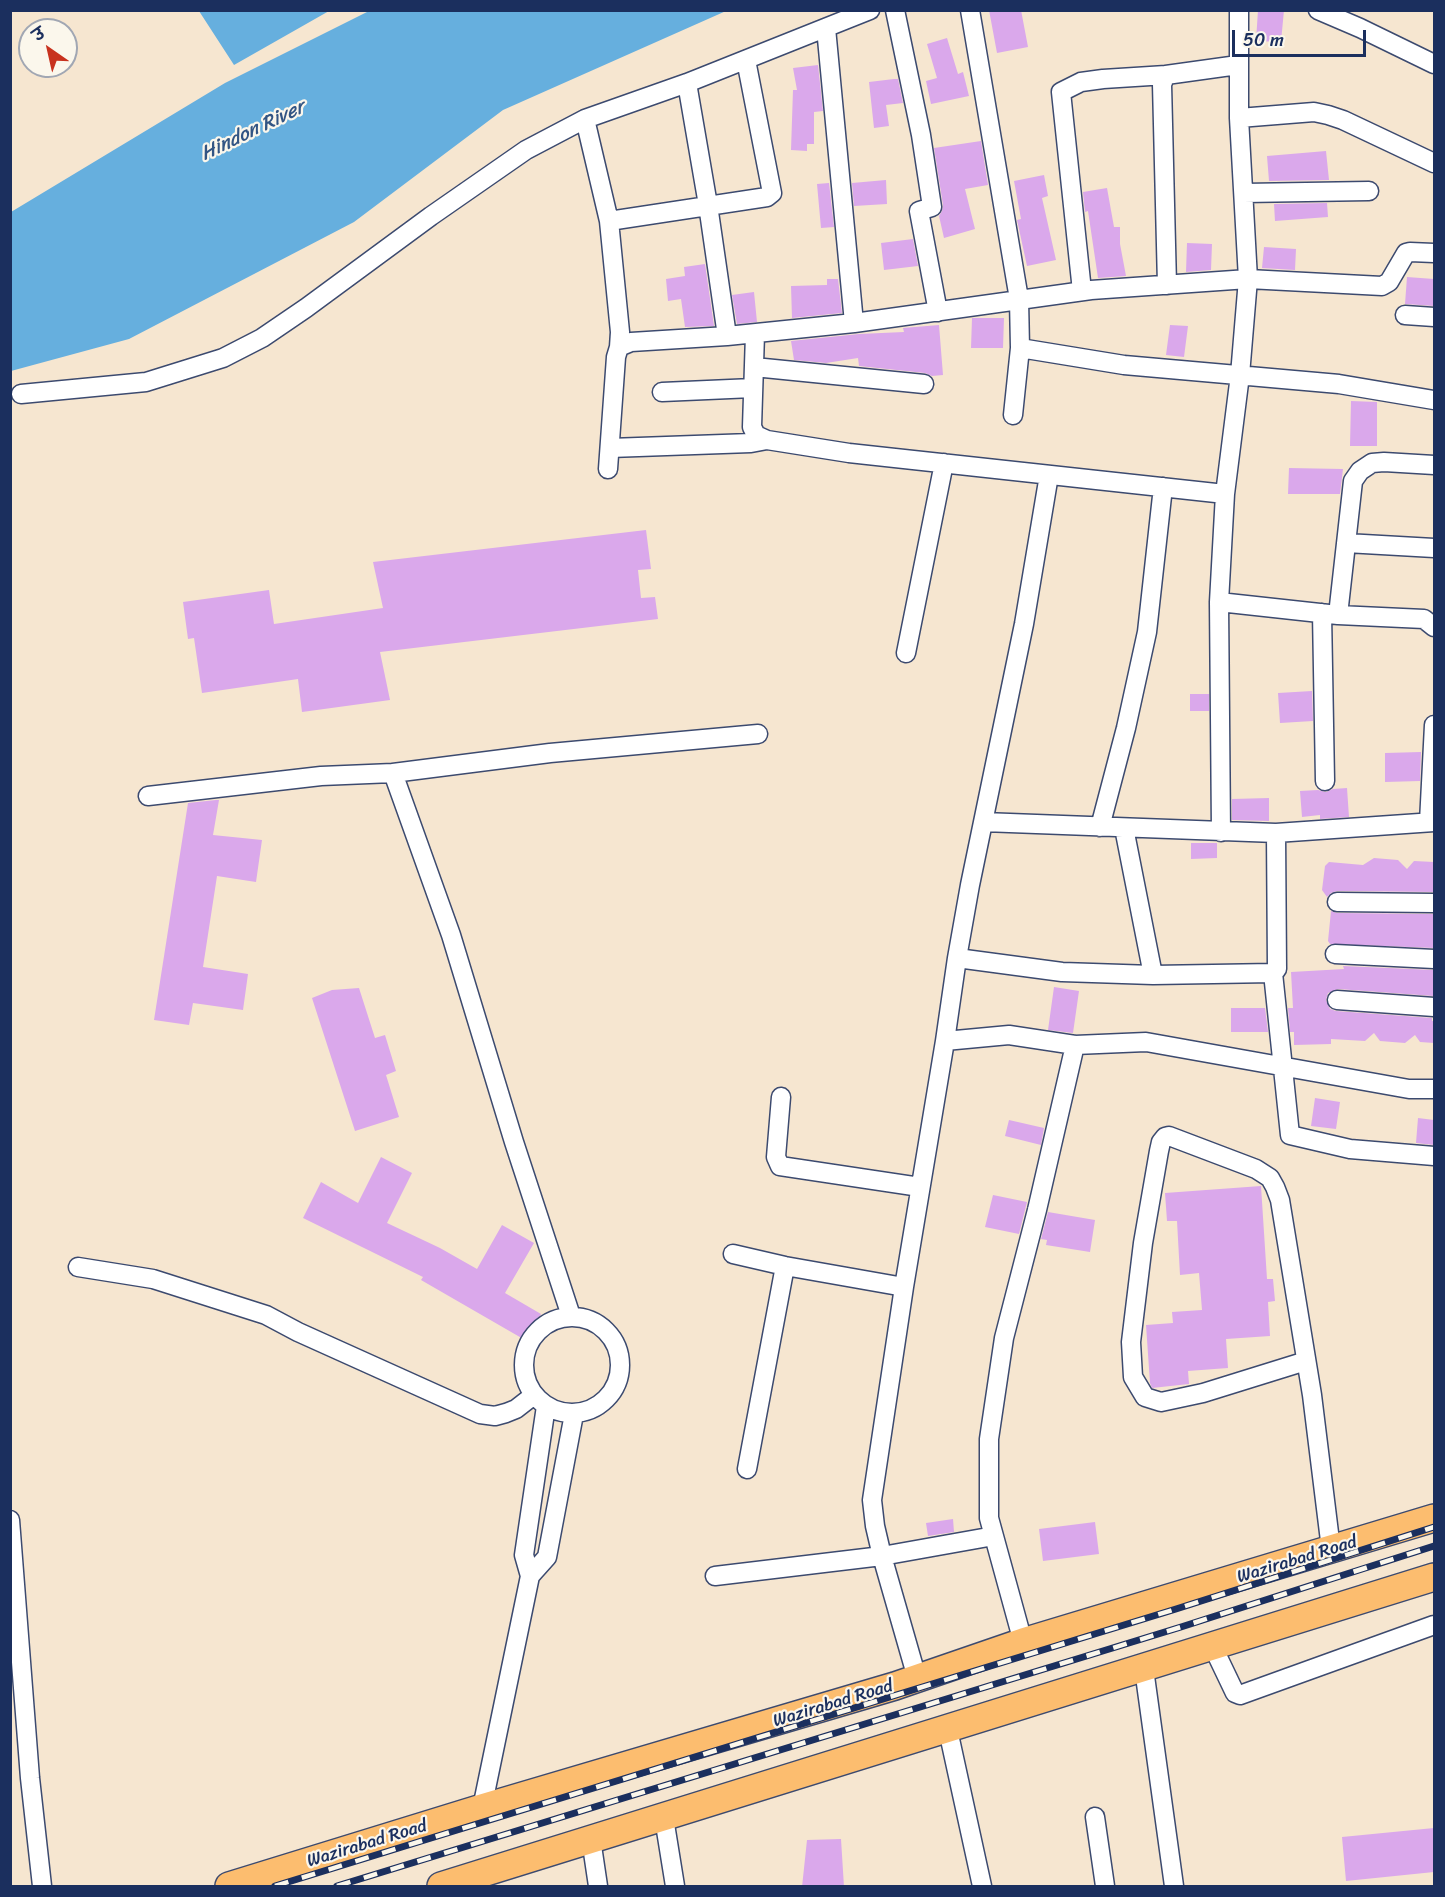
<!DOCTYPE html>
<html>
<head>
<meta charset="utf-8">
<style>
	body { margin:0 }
	#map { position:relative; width:1445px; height:1897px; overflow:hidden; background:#f6e6d0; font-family:Sriracha,"Playpen Sans Deva",sans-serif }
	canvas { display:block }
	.frame { position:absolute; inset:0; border:12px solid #1b2f5e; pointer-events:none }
	.north { position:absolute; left:18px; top:18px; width:60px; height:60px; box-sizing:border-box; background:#fbf7ec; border:2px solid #a1a7b3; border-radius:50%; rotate:326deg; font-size:16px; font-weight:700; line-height:24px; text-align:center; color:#1b2f5e }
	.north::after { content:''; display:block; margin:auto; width:21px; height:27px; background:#c8321e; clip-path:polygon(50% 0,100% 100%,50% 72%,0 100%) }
	.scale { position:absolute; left:1232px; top:30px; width:134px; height:27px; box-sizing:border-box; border:3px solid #1b2f5e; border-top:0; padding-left:8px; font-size:18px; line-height:21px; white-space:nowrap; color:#1b2f5e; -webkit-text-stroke:4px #fbf7ec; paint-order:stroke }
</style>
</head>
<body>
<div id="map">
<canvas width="1445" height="1897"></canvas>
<div class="frame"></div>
<div class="north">उ</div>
<div class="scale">50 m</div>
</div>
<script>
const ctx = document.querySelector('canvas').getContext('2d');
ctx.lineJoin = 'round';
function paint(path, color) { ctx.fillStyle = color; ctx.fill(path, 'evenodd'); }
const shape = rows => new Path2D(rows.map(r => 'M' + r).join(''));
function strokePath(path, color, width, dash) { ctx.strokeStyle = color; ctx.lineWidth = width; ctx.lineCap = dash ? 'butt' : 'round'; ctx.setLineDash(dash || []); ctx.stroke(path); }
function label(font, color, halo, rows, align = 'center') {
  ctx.font = font + ' Sriracha,sans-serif'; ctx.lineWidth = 4.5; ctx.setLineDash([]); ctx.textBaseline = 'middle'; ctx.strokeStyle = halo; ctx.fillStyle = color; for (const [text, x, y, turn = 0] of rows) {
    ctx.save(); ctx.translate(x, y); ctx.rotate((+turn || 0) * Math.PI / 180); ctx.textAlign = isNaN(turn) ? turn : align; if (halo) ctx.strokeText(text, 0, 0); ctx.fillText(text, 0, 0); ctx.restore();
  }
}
const water = shape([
	[371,10,726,11,503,110,354,222,129,339,11,371,11,212,225,83],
	[199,11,329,11,234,65]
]);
const building = shape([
	[989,10,1021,10,1028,47,997,53],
	[1258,10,1284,10,1281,42,1256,41],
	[947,38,958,74,963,72,969,96,931,104,926,81,937,78,927,44],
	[818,65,823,111,814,112,814,144,807,144,807,151,791,150,793,90,797,90,793,68],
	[894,79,898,79,903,103,886,105,889,126,874,128,869,82],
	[981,141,988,185,965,189,975,229,944,238,939,216,942,211,943,205,934,148],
	[1326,151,1329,180,1269,181,1267,156],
	[1044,175,1048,196,1042,198,1056,260,1027,266,1017,220,1021,219,1014,181],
	[886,180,887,204,854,206,852,183],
	[829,183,834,227,821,228,817,184],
	[1107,188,1114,227,1120,227,1120,244,1126,276,1098,278,1088,211,1085,212,1083,192],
	[1327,203,1328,217,1275,221,1274,204],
	[913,239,918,266,884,270,881,243],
	[1187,243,1212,244,1211,270,1186,272],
	[1264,247,1296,249,1295,270,1262,268],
	[705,264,714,326,685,327,681,299,668,301,666,279,685,276,684,267],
	[1407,277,1434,279,1434,306,1405,304],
	[827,279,838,279,842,313,792,318,791,286,827,285],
	[754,292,757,322,737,324,732,295],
	[972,318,1004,318,1003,348,971,348],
	[939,325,943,375,932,376,925,373,859,366,858,358,826,363,794,360,791,341,859,334,904,332,903,328],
	[1170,325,1188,326,1184,357,1166,355],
	[1351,401,1377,402,1377,446,1350,446],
	[1289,468,1343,469,1340,494,1288,494],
	[646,530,651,569,638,570,641,598,655,597,658,619,380,652,390,700,302,712,298,679,202,693,194,638,188,639,183,602,269,590,274,624,383,608,373,562],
	[1312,691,1313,721,1280,723,1278,693],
	[1190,694,1209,694,1209,711,1190,711],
	[1421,752,1420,781,1385,782,1385,753],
	[1347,788,1349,817,1320,819,1320,815,1302,817,1300,791,1318,790,1326,792,1333,789],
	[1269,798,1269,821,1232,820,1232,799],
	[216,800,219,800,213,835,262,840,256,882,217,876,203,967,248,974,243,1010,193,1003,189,1025,154,1020,188,803],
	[1191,843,1217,843,1217,858,1191,859],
	[1374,858,1398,860,1407,869,1414,861,1434,862,1434,892,1337,891,1331,893,1327,897,1322,890,1325,866,1329,862,1363,865],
	[1331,911,1337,913,1434,914,1434,948,1330,944,1328,941],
	[1343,966,1434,970,1433,996,1338,989,1328,993,1326,1000,1330,1009,1336,1011,1432,1018,1432,1021,1434,1021,1434,1043,1420,1042,1415,1035,1405,1043,1380,1041,1374,1033,1365,1041,1331,1039,1331,1044,1294,1045,1294,1032,1290,1032,1288,1008,1293,1008,1291,972,1344,969],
	[1054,987,1079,991,1073,1033,1048,1030],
	[359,988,375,1038,385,1035,396,1071,386,1075,399,1117,355,1131,312,998,332,990],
	[1231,1008,1265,1008,1268,1032,1231,1032],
	[1315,1098,1340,1102,1336,1129,1311,1126],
	[1418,1118,1434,1120,1434,1145,1416,1143],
	[1009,1120,1044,1128,1041,1145,1005,1136],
	[381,1157,412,1173,387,1223,440,1248,477,1269,502,1225,534,1243,505,1293,541,1314,525,1340,421,1280,423,1277,303,1218,321,1182,358,1203],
	[1261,1186,1267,1279,1273,1279,1275,1301,1268,1302,1270,1336,1226,1339,1228,1368,1188,1371,1189,1384,1152,1388,1150,1383,1146,1325,1173,1323,1172,1312,1202,1310,1199,1273,1180,1275,1177,1221,1167,1221,1165,1193],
	[993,1195,1027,1202,1019,1234,985,1227],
	[1048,1212,1095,1220,1090,1252,1046,1245,1047,1240,1041,1239],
	[953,1519,954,1532,928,1536,926,1523],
	[1095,1522,1099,1554,1043,1561,1039,1529],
	[1434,1828,1434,1872,1346,1881,1342,1837],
	[841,1839,844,1887,802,1887,807,1840]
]);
const minor = shape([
	[895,10,921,135,932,207,919,211,938,312],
	[970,10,1019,299,1020,348,1013,415],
	[1318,10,1360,28,1434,64],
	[826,28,854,323],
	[687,83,708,205,727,336],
	[1239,118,1314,112,1328,115,1343,120,1434,163],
	[585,119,609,221,620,332,619,347],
	[1244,193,1369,191],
	[609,221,767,197,772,193,746,60],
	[1167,285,1162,84,1166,75,1238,65],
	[1082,291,1061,92,1081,82,1103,79,1166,75],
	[1405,315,1434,317],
	[755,334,752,427,756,435,767,440,849,453,1225,494],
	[1020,348,1124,365,1339,384,1434,400],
	[754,367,924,384],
	[662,392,753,388],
	[21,394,146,382,223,358,262,338,306,308,431,216,526,150,585,119,687,83,870,10],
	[610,448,751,443,767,440],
	[608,469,616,357,619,347,631,342,727,336,854,323,1091,290,1248,279,1382,286,1389,282,1406,253,1410,252,1434,253],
	[1346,543,1434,548],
	[1219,602,1338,615,1424,619,1434,627],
	[1322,613,1325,781],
	[1338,615,1353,481,1360,471,1372,463,1384,462,1434,465],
	[906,653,944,463],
	[148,796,321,776,393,773],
	[983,822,1276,833,1434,822],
	[1429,822,1434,725],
	[1100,827,1126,728,1147,632,1163,487],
	[1124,828,1153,975],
	[1221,832,1219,602,1225,494,1240,375,1248,279,1239,118,1239,10],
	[1337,902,1434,903],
	[1335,954,1434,959],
	[957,958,1062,972,1153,975,1273,973,1277,969,1276,833],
	[1273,973,1290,1135,1350,1149,1434,1156],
	[1337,1000,1434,1007],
	[945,1041,1009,1035,1075,1045,1146,1042,1409,1089,1434,1089],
	[781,1097,776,1157,780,1166,920,1187],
	[733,1254,785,1266,904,1287],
	[78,1267,153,1279,266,1315,298,1332,480,1414,495,1416,506,1413,516,1409,534,1395],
	[571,1316,514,1142,451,935,393,773,550,753,758,734],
	'524 1365a48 48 0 1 1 96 0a48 48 0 1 1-96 0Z',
	[1306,1361,1203,1393,1161,1402,1145,1397,1133,1377,1131,1342,1143,1243,1159,1151,1161,1142,1165,1137,1169,1136,1256,1169,1270,1178,1275,1187,1280,1200,1312,1395,1331,1549],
	[747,1469,785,1266],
	[10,1520,30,1778,42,1886],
	[530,1576,547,1557,574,1414],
	[715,1576,882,1556,994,1536],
	[1023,1642,989,1518,989,1439,1004,1338,1037,1210,1075,1045],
	[1213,1647,1235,1693,1240,1695,1434,1625],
	[1144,1669,1174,1886],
	[917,1678,882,1556,875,1526,872,1500,904,1287,945,1041,957,958,970,885,1024,624,1049,475],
	[948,1730,982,1886],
	[482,1808,530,1576,524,1555,546,1406],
	[1095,1817,1105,1886],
	[664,1818,675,1886],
	[591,1839,598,1886]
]);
const highway = shape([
	[229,1886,482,1808,895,1686,1023,1642,1434,1518],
	[441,1886,1434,1577]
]);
const rail = shape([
	[275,1886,1176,1609,1434,1527],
	[337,1886,1181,1627,1434,1546]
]);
const streetNames = [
	["Wazirabad Road",1297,1560,-17],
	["Wazirabad Road",833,1704,-17],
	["Wazirabad Road",367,1844,-17]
];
const waterNames = [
	["Hindon River",253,131,-26]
];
paint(water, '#66afde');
paint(building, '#daa8eb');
strokePath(minor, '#3c4a6f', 21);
strokePath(highway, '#3c4a6f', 30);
strokePath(minor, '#fff', 18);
strokePath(highway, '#fcbd6f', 27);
strokePath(rail, '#1b2f5e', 7);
strokePath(rail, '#fbf7ec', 4.5, [14]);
label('18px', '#1b2f5e', '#fbf7ec', streetNames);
label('italic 20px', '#325584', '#fbf7ec', waterNames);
</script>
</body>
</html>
